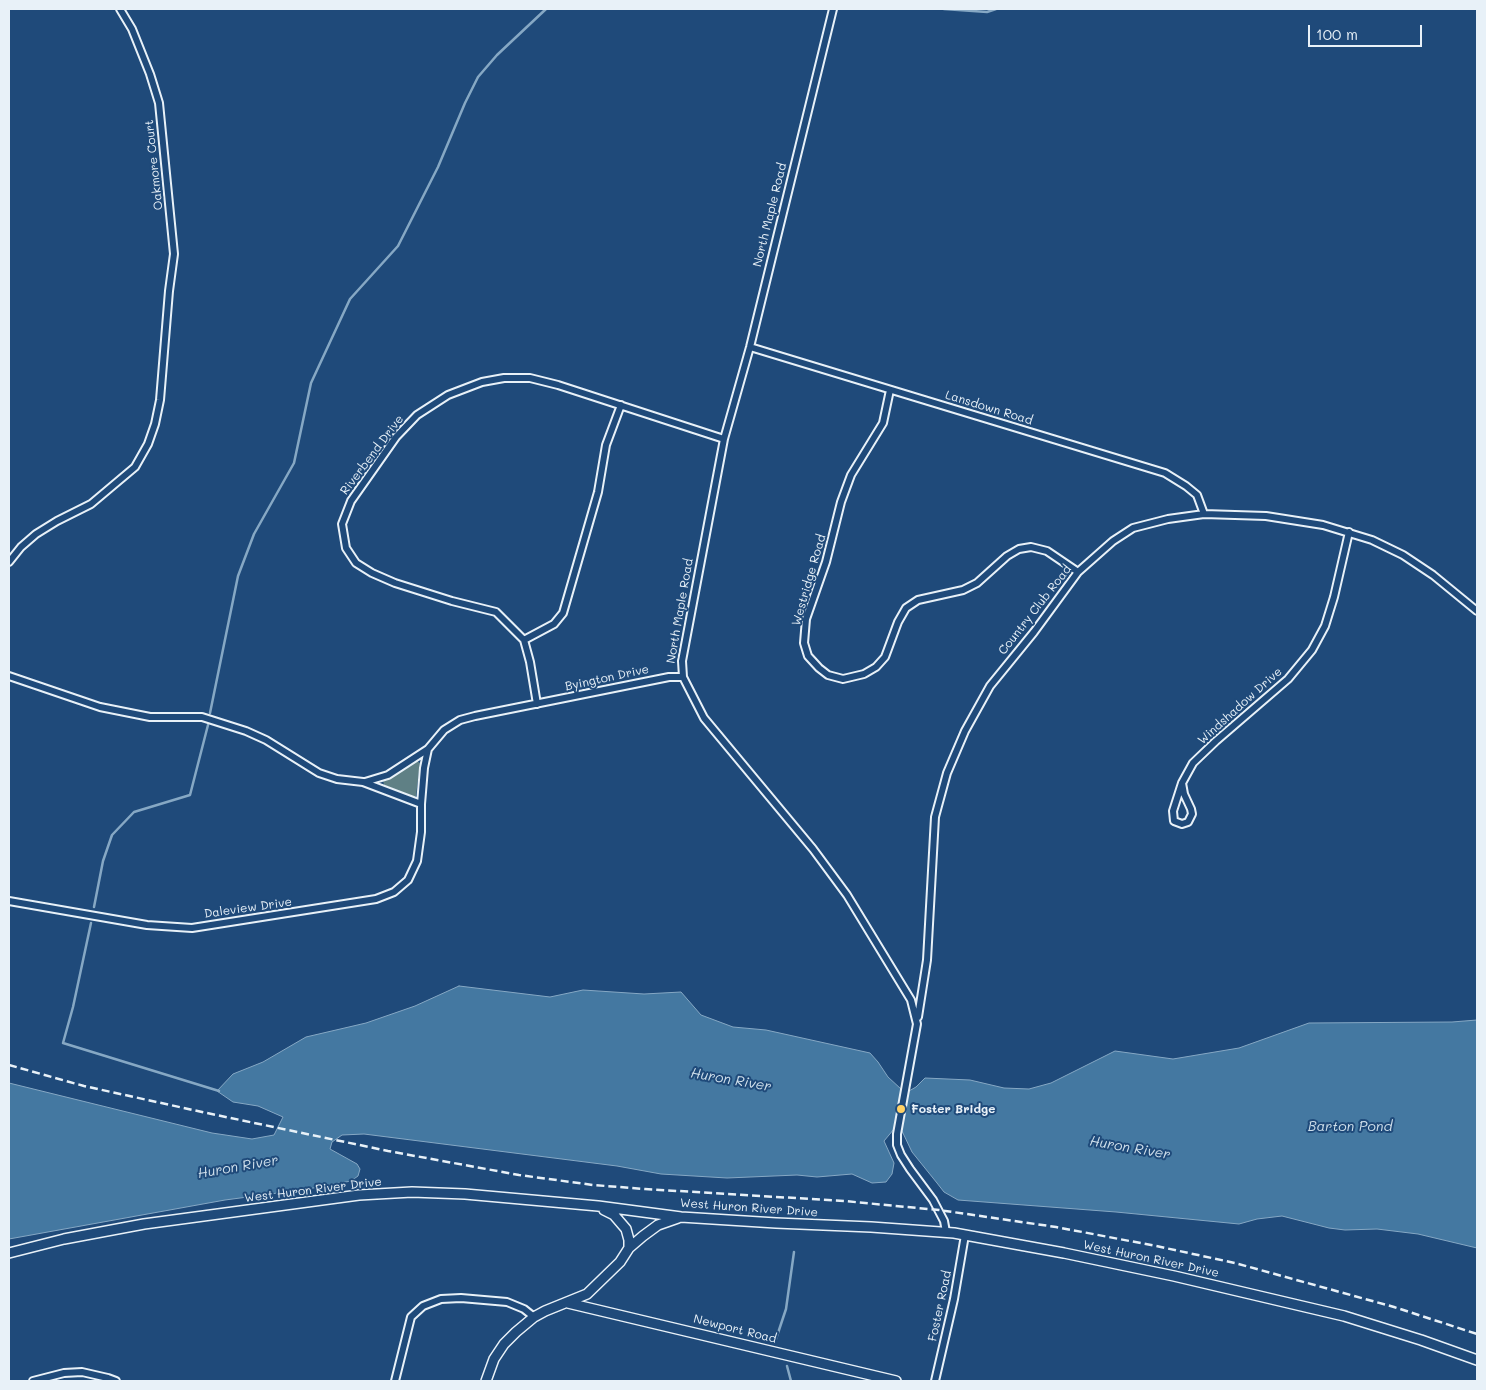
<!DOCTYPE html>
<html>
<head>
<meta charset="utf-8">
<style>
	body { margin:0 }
	#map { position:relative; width:1486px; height:1390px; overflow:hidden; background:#1f4a7a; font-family:Mali,sans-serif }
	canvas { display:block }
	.frame { position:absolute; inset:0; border:10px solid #e8f1f8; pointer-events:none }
	.scale { position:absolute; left:1308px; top:25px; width:114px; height:22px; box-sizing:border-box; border:2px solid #e8f1f8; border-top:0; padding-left:6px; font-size:15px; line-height:18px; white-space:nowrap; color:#e8f1f8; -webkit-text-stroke:4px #1f4a7a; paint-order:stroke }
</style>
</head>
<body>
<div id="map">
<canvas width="1486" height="1390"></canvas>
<div class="frame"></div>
<div class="scale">100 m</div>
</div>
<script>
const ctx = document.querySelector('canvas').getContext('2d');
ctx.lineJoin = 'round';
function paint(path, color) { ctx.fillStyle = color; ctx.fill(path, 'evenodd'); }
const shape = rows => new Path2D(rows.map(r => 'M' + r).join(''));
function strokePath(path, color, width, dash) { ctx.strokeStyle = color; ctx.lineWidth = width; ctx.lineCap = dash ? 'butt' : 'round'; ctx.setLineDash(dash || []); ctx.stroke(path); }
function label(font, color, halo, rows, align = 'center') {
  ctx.font = font + ' Mali,sans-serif'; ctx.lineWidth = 4; ctx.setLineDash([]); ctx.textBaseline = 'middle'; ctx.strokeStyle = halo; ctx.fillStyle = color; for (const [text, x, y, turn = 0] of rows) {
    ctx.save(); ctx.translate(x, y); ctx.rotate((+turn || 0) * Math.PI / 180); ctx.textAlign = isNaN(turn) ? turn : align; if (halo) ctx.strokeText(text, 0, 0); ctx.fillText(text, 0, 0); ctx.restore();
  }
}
const green = shape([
	[417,761,420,763,416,796,414,797,384,785,383,780,400,772]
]);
const water = shape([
	[459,986,550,997,583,990,644,994,681,992,701,1015,733,1027,766,1030,870,1053,878,1062,888,1077,901,1089,909,1091,916,1087,925,1078,970,1080,1004,1088,1029,1089,1051,1083,1115,1051,1173,1059,1239,1048,1309,1023,1452,1022,1477,1020,1477,1248,1418,1234,1377,1229,1345,1230,1329,1228,1282,1216,1257,1219,1239,1224,1116,1212,958,1200,944,1192,937,1183,912,1152,902,1131,894,1129,884,1141,894,1163,892,1174,886,1182,872,1183,852,1174,817,1177,797,1175,727,1178,661,1174,617,1166,364,1134,342,1135,332,1142,330,1149,357,1164,360,1169,358,1176,351,1181,308,1189,225,1200,9,1239,9,1083,212,1133,252,1139,274,1135,283,1117,258,1106,233,1102,217,1091,233,1074,263,1062,306,1037,366,1023,415,1006,459,986]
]);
const stream = shape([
	[944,9,987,12,996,9],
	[210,713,238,576,254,534,294,463,311,383,350,299,398,246,438,167,465,103,478,77,497,55,546,9],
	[94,907,103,861,112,835,134,812,190,795,208,725],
	[91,923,73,1007,63,1043,219,1091],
	[776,1339,786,1309,794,1252],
	[787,1366,791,1381]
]);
const street = shape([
	[833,9,750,347,724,439,682,661,683,677,704,718,813,849,847,895,911,1000,917,1024,897,1134,897,1145,901,1155,910,1169,933,1200,944,1221,946,1232],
	[750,347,1165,473,1186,486,1197,495,1204,514],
	[890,390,883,423,851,475,841,502,826,562,806,619,804,643,808,656,819,668,828,675,843,679,864,674,876,667,885,657,898,622,906,608,918,600,963,590,977,583,1007,556,1019,549,1031,547,1047,551,1078,572],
	[9,562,21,547,36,534,57,521,91,504,135,467,148,444,155,424,160,400,169,291,174,254,159,103,150,74,132,29,120,9],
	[524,640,554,624,563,613,598,492,606,445,621,405],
	[9,676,100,707,150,717,202,717,246,731,266,740,319,773,337,779,363,782,421,804],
	[537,704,530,662,524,640,496,612,452,601,395,583,372,573,356,563,346,548,342,524,351,501,396,437,417,415,448,395,482,382,504,378,530,378,558,385,724,439],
	[365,782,388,775,428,749],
	[1182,783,1184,794,1191,809,1192,814,1188,822,1182,824,1174,821,1173,811,1182,783,1193,763,1216,741,1288,679,1312,650,1325,626,1334,597,1349,532],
	[9,901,147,925,192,928,376,899,394,892,408,880,417,861,421,832,421,804,424,768,428,749,444,730,460,720,475,716,669,677,683,677],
	[918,1017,927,960,935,817,947,773,965,731,990,686,1034,632,1078,572,1113,541,1133,528,1168,519,1204,514,1266,516,1323,525,1372,540,1403,555,1433,575,1477,611],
	[33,1381,64,1373,82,1372,108,1378,116,1381],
	[395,1381,411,1317,423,1306,441,1299,461,1298,507,1302,524,1309,534,1317],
	[935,1381,954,1299,965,1235]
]);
const secondary = shape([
	[604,1210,614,1215,626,1229,629,1240,629,1248],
	[9,1253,64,1239,144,1224,359,1195,412,1192,465,1194,598,1206,681,1217,776,1223,871,1227,954,1233,1064,1253,1174,1276,1344,1316,1421,1340,1477,1360],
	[568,1303,896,1381],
	[486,1381,494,1359,504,1344,516,1332,534,1317,545,1311,587,1294,620,1262,629,1248,643,1236,658,1225,678,1218]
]);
const rail = shape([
	[9,1065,84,1086,202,1112,388,1151,519,1175,593,1185,645,1189,844,1201,939,1210,1056,1227,1156,1246,1235,1263,1394,1307,1477,1334]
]);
const markers = [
	[901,1109,5,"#ffd166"]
];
const streetNames = [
	["Oakmore Court",154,165,-96],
	["North Maple Road",770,215,-76],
	["Lansdown Road",989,408,17],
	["Riverbend Drive",372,455,-53],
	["Westridge Road",809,580,-74],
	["Country Club Road",1035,610,-52],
	["North Maple Road",680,611,-80],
	["Byington Drive",607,678,-12],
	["Windshadow Drive",1240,706,-42],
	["Daleview Drive",248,908,-8],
	["West Huron River Drive",313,1190,-7],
	["West Huron River Drive",749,1208,4],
	["West Huron River Drive",1151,1259,12],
	["Foster Road",940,1306,-78],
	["Newport Road",735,1329,14]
];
const poiNames = [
	["Foster Bridge",911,1109]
];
const waterNames = [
	["Huron River",731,1080,10],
	["Barton Pond",1350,1127],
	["Huron River",1130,1148,10],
	["Huron River",238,1167,-10]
];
paint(green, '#5f8085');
paint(water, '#4478a1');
strokePath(water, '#86a8c4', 1);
strokePath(stream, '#86a8c4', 2.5);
strokePath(street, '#e8f1f8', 10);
strokePath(secondary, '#e8f1f8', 12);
strokePath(street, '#1f4a7a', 6);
strokePath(secondary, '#1f4a7a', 9);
strokePath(rail, '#e8f1f8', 2.5, [8, 4]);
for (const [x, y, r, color] of markers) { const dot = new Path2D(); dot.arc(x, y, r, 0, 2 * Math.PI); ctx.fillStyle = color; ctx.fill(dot); strokePath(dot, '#1f4a7a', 2); }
label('12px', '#e8f1f8', '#1f4a7a', streetNames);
label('bold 12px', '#e8f1f8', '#1f4a7a', poiNames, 'left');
label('italic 14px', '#cfdfeb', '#1f4a7a', waterNames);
</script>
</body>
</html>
